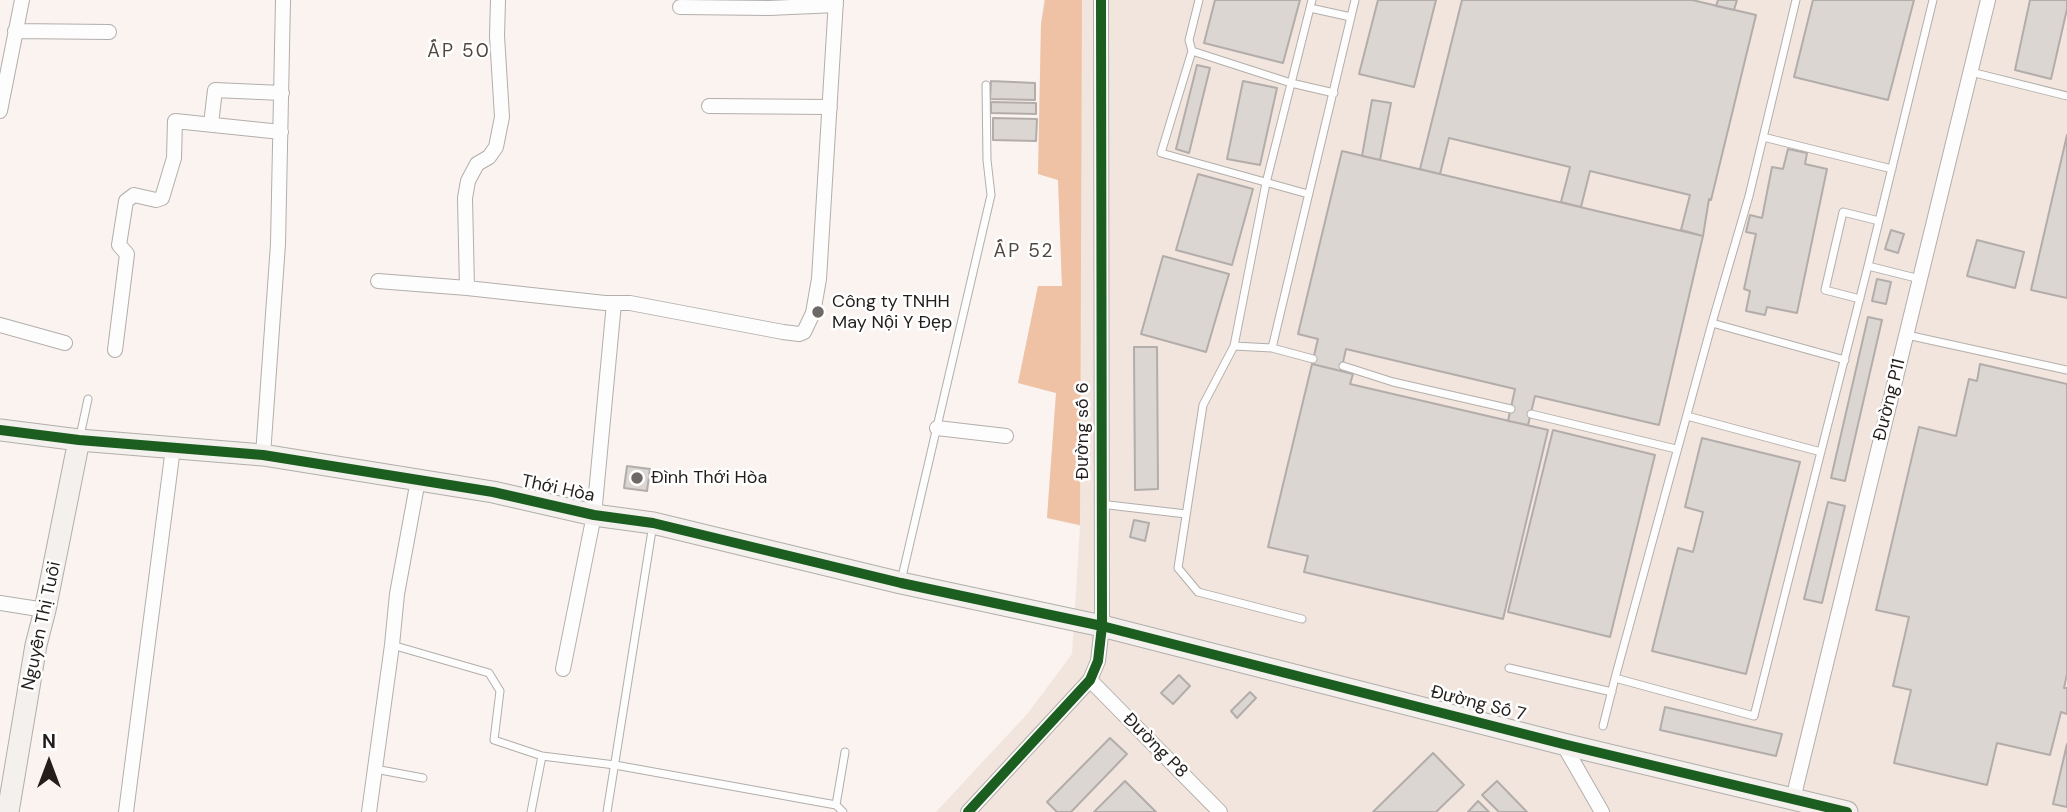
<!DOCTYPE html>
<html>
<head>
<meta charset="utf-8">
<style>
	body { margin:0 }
	#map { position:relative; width:2067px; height:812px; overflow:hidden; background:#faf3f0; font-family:"DM Sans",sans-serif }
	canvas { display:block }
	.north { position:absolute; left:14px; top:728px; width:70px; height:70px; -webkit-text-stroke:5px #fff; paint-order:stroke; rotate:0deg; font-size:19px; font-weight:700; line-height:28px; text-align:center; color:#231e1c }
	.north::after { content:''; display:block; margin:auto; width:24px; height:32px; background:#231e1c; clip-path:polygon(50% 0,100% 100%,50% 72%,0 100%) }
</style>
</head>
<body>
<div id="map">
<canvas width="2067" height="812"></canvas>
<div class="north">N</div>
</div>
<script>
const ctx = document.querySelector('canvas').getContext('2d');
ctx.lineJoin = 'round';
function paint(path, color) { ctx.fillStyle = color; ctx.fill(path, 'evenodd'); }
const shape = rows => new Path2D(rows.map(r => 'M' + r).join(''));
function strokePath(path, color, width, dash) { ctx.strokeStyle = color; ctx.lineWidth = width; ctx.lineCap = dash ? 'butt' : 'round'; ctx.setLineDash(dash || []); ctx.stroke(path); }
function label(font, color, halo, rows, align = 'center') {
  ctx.font = font + ' "DM Sans",sans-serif'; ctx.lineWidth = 5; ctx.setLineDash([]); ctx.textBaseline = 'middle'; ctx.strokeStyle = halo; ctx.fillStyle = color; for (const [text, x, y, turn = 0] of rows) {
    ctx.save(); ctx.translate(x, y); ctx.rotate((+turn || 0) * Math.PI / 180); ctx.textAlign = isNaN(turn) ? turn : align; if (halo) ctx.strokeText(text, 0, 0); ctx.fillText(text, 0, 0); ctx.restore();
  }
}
const built = shape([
	[1044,0,2067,0,2067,812,936,812,1028,713,1072,654,1080,526,1047,518,1056,393,1018,383,1038,286,1062,286,1058,180,1038,174,1041,24]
]);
const forest = shape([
	[1045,0,1082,0,1080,525,1047,518,1056,393,1018,383,1038,286,1062,286,1058,180,1038,174,1041,24]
]);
const building = shape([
	[1215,0,1300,0,1283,63,1204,43,1215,0],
	[1378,0,1436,0,1414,87,1359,74,1378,0],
	[1462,0,1692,0,1756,15,1711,200,1709,199,1703,236,1681,230,1690,195,1590,171,1581,207,1561,202,1570,167,1449,138,1440,174,1420,169,1462,0],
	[1718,0,1737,0,1734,10,1716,6,1718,0],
	[1813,0,1914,0,1888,100,1794,77,1813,0],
	[2030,0,2067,0,2067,9,2051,79,2015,70,2030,0],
	[1197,65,1210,68,1189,153,1176,149,1197,65],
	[991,81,1035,83,1035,100,990,99,991,81],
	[1243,81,1277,88,1260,165,1227,159,1243,81],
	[1372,100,1391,103,1380,160,1362,156,1372,100],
	[991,102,1036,103,1036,114,991,113,991,102],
	[993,118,1037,119,1036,141,993,140,993,118],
	[2067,135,2067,298,2031,290,2067,135],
	[1788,149,1807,153,1805,164,1827,169,1797,313,1767,307,1765,315,1746,311,1750,291,1744,289,1756,234,1746,232,1750,215,1762,218,1772,167,1783,169,1788,149],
	[1342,151,1703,236,1659,425,1535,396,1528,425,1508,421,1515,389,1346,349,1341,371,1312,364,1318,339,1298,334,1342,151],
	[1198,174,1253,189,1232,265,1176,250,1198,174],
	[1891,230,1904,234,1898,253,1885,249,1891,230],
	[1977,240,2024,252,2015,288,1967,276,1977,240],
	[1163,256,1229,274,1206,352,1141,334,1163,256],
	[1877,279,1891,282,1886,304,1872,301,1877,279],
	[1868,317,1882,320,1845,481,1831,478,1868,317],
	[1134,347,1157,347,1158,489,1135,490,1134,347],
	[1312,364,1353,374,1350,384,1548,430,1503,619,1304,572,1308,556,1268,547,1312,364],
	[1980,364,2067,384,2067,674,2064,688,2067,688,2067,714,2061,712,2050,755,1997,743,1987,785,1894,763,1911,690,1893,686,1909,617,1876,610,1919,427,1956,436,1969,379,1977,381,1980,364],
	[1553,430,1655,455,1610,637,1508,612,1553,430],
	[1702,438,1800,462,1746,674,1652,651,1678,548,1693,552,1703,512,1685,507,1702,438],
	[627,466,650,469,647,491,624,488,627,466],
	[1828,502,1845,506,1822,603,1804,599,1828,502],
	[1134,520,1149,523,1145,541,1130,537,1134,520],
	[1179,675,1190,686,1173,704,1161,693,1179,675],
	[1250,692,1256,698,1237,718,1231,711,1250,692],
	[1665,707,1782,734,1776,756,1660,730,1665,707],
	[1110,738,1127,754,1071,812,1057,812,1047,802,1110,738],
	[2067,744,2067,807,2053,804,2067,744],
	[1433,753,1464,785,1436,812,1373,812,1433,753],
	[1125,781,1156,812,1094,812,1125,781],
	[1497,781,1527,812,1499,812,1482,795,1497,781],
	[1478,801,1489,812,1468,812,1478,801]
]);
const lane = shape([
	[1199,0,1189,40,1192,51,1291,83,1334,93],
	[1310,8,1351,17],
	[1192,51,1161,153,1308,194],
	[1971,72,2067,96],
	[1763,137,1892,169],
	[1868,266,1933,0],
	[1860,299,1825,290,1843,212,1879,221],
	[1712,323,1749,196,1796,0],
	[1907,335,2067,370],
	[1234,346,1272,348,1313,359],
	[1272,348,1355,0],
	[1343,366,1393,382,1511,409],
	[1531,414,1676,449],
	[1687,416,1821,452],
	[80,436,88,399],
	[1100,504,1186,514],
	[901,581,991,195,987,160,986,85],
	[1302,619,1198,592,1178,568,1203,405,1234,346,1266,183,1312,0],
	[392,645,489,673,500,691,494,740,542,756],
	[1509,668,1612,692],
	[1615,678,1712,323,1845,360],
	[1603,726,1615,678,1754,716,1868,266,1920,279],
	[375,769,423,778],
	[836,805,845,752],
	[531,812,542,756,615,765,836,805,843,812],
	[607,812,653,524]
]);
const street = shape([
	[680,7,769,8,836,5],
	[15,31,109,32],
	[709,106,830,107],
	[0,111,22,0],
	[211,124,215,90,282,93],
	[378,281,467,288,605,303,630,303,783,332,799,334,804,332,813,313,819,279,836,0],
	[467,288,465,198,468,181,477,164,489,157,496,147,502,117,497,36,498,0],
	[0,325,65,343],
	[115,350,127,254,119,245,126,201,134,195,156,200,162,198,174,158,175,121,281,132],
	[937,428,1006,436],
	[263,455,278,244,283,0],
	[0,603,45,610],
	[563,669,594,515,614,303],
	[1090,680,1220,812],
	[1563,744,1602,812],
	[1793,799,1988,0],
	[126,812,173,448],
	[369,812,392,645,397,594,418,480],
	[968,812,1090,680,1098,661,1102,626,1101,0]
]);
const secondary = shape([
	[0,430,79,440,263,455,493,492,594,515,653,523,901,583,1102,626,1563,744,1847,812],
	[8,812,36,645,45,610,79,440]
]);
const cycleway = shape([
	[0,430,79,440,263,455,493,492,594,515,653,523,901,583,1102,626,1563,744,1847,812],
	[968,812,1090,680,1098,661,1102,626,1101,0]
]);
const markers = [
	[818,312,7,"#6e6966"],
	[637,478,7,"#6e6966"]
];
const poiNames = [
	["Công ty TNHH",832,302],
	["May Nội Y Đẹp",832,323],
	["Đình Thới Hòa",651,478]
];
const streetNames = [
	["Đường P11",1890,400,-76],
	["Đường số 6",1083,431,-90],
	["Thới Hòa",558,489,12],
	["Nguyễn Thị Tuôi",42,626,-78],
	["Đường Số 7",1478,704,14],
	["Đường P8",1155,746,45]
];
const neighbourhoodNames = [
	["ẤP 50",459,52],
	["ẤP 52",1024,252]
];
paint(built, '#f2e5de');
paint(forest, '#f0c2a5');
paint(building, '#dcd6d3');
strokePath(building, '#b2adaa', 2);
strokePath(lane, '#b2aeab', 9);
strokePath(street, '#b2aeab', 16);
strokePath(secondary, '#b2aeab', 23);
strokePath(lane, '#fefdfd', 7);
strokePath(street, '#fefdfd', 14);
strokePath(secondary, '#f4f0ed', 21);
strokePath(cycleway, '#1b5e20', 10);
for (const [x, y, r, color] of markers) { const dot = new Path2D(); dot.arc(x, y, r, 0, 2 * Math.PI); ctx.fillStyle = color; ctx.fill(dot); strokePath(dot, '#fff', 2.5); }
label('18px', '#231e1c', '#fff', poiNames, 'left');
label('18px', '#231e1c', '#fff', streetNames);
ctx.letterSpacing = '2px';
label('19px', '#514741', '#fff', neighbourhoodNames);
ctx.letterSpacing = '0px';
</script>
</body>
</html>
